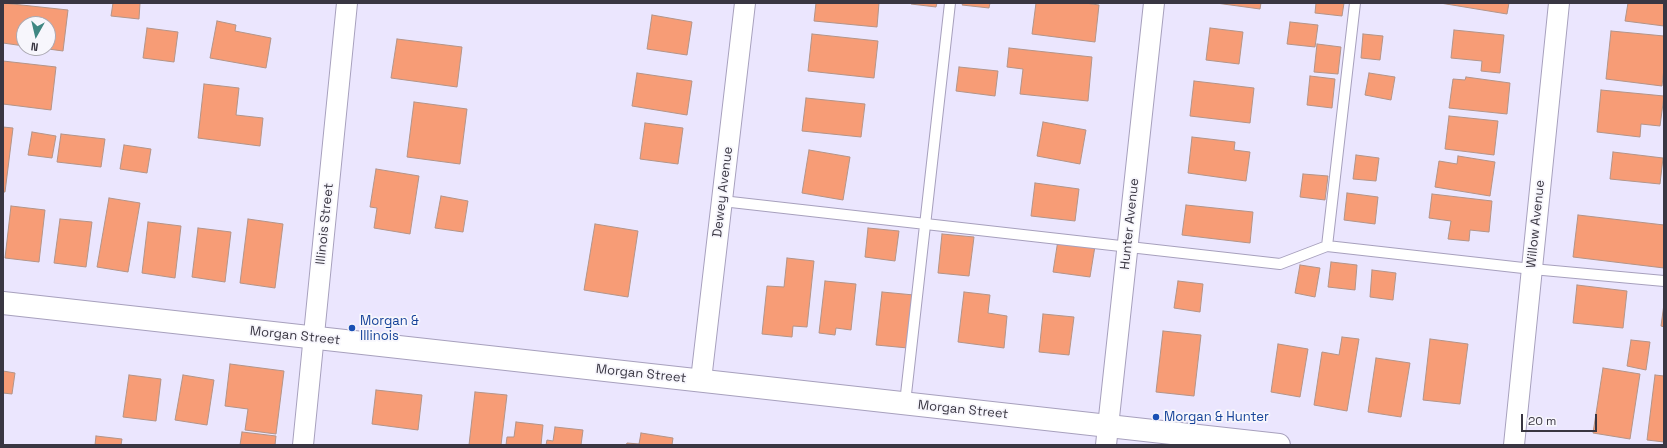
<!DOCTYPE html>
<html>
<head>
<meta charset="utf-8">
<style>
	body { margin:0 }
	#map { position:relative; width:1667px; height:448px; overflow:hidden; background:#ebe6fe; font-family:"Space Grotesk",sans-serif }
	canvas { display:block }
	.frame { position:absolute; inset:0; border:4px solid #393642; pointer-events:none }
	.north { position:absolute; left:16px; top:16px; width:40px; height:40px; box-sizing:border-box; background:#f7f6fc; border:1px solid #aba9b2; border-radius:50%; rotate:188deg; font-size:11px; font-weight:700; line-height:16px; text-align:center; color:#393642 }
	.north::after { content:''; display:block; margin:auto; width:14px; height:18px; background:#3f8783; clip-path:polygon(50% 0,100% 100%,50% 72%,0 100%) }
	.scale { position:absolute; left:1521px; top:414px; width:76px; height:18px; box-sizing:border-box; border:2px solid #393642; border-top:0; padding-left:5px; font-size:12px; line-height:14px; white-space:nowrap; color:#393642; -webkit-text-stroke:3px #f7f6fc; paint-order:stroke }
</style>
</head>
<body>
<div id="map">
<canvas width="1667" height="448"></canvas>
<div class="frame"></div>
<div class="north">N</div>
<div class="scale">20 m</div>
</div>
<script>
const ctx = document.querySelector('canvas').getContext('2d');
ctx.lineJoin = 'round';
function paint(path, color) { ctx.fillStyle = color; ctx.fill(path, 'evenodd'); }
const shape = rows => new Path2D(rows.map(r => 'M' + r).join(''));
function strokePath(path, color, width, dash) { ctx.strokeStyle = color; ctx.lineWidth = width; ctx.lineCap = dash ? 'butt' : 'round'; ctx.setLineDash(dash || []); ctx.stroke(path); }
function label(font, color, halo, rows, align = 'center') {
  ctx.font = font + ' "Space Grotesk",sans-serif'; ctx.lineWidth = 3.5; ctx.setLineDash([]); ctx.textBaseline = 'middle'; ctx.strokeStyle = halo; ctx.fillStyle = color; for (const [text, x, y, turn = 0] of rows) {
    ctx.save(); ctx.translate(x, y); ctx.rotate((+turn || 0) * Math.PI / 180); ctx.textAlign = isNaN(turn) ? turn : align; if (halo) ctx.strokeText(text, 0, 0); ctx.fillText(text, 0, 0); ctx.restore();
  }
}
const building = shape([
	[3,3,68,10,63,51,41,48,48,48,48,24,24,24,24,46,3,43,3,3],
	[113,3,140,3,139,19,111,16,113,3],
	[816,3,879,3,877,27,814,21,816,3],
	[911,3,937,3,936,7,911,4,911,3],
	[963,3,990,3,989,8,962,5,963,3],
	[1036,3,1085,3,1099,5,1095,42,1032,34,1036,3],
	[1216,3,1261,3,1260,9,1216,3],
	[1316,3,1344,3,1342,16,1315,13,1316,3],
	[1440,3,1509,3,1507,14,1440,3],
	[1628,3,1664,3,1664,26,1625,21,1628,3],
	[652,15,692,22,687,55,647,49,652,15],
	[217,21,236,25,235,31,271,38,266,68,210,58,217,21],
	[1290,22,1318,25,1315,47,1287,44,1290,22],
	[147,28,178,32,174,62,143,58,147,28],
	[1210,28,1243,32,1239,64,1206,60,1210,28],
	[1454,30,1504,35,1500,73,1481,71,1482,61,1451,58,1454,30],
	[1611,31,1664,36,1664,68,1662,86,1606,79,1611,31],
	[812,34,878,41,874,78,808,71,812,34],
	[1363,34,1383,36,1380,60,1361,58,1363,34],
	[397,39,462,47,457,87,391,78,397,39],
	[1317,44,1341,47,1338,74,1314,72,1317,44],
	[1009,48,1092,57,1088,101,1020,94,1023,69,1007,67,1009,48],
	[3,61,56,67,51,110,3,104,3,61],
	[959,67,998,71,995,96,956,91,959,67],
	[637,73,692,81,687,115,632,106,637,73],
	[1369,73,1395,77,1391,100,1365,95,1369,73],
	[1310,76,1335,79,1332,108,1307,105,1310,76],
	[1466,77,1510,83,1507,114,1449,108,1453,79,1465,80,1466,77],
	[1194,81,1254,88,1250,123,1190,116,1194,81],
	[204,84,239,88,236,115,263,118,260,146,198,138,204,84],
	[1601,90,1664,96,1660,126,1641,124,1640,137,1597,132,1601,90],
	[806,98,865,104,861,137,802,131,806,98],
	[414,102,467,109,460,164,407,157,414,102],
	[1449,116,1498,121,1494,155,1445,149,1449,116],
	[1043,122,1086,130,1080,164,1037,156,1043,122],
	[645,123,683,128,678,164,640,159,645,123],
	[3,127,13,128,5,192,3,192,3,127],
	[32,132,56,136,52,158,28,155,32,132],
	[61,134,105,139,101,167,57,162,61,134],
	[1192,137,1235,142,1234,150,1250,152,1246,181,1188,173,1192,137],
	[124,145,151,149,147,173,120,169,124,145],
	[809,150,850,157,843,200,802,193,809,150],
	[1613,152,1663,158,1660,184,1610,179,1613,152],
	[1356,155,1379,158,1376,181,1353,179,1356,155],
	[1458,156,1495,162,1490,196,1435,187,1439,161,1457,164,1458,156],
	[376,169,419,176,410,234,374,228,377,208,370,207,376,169],
	[1303,174,1328,176,1325,200,1300,197,1303,174],
	[1035,183,1079,189,1075,221,1031,216,1035,183],
	[1347,193,1378,197,1375,224,1344,220,1347,193],
	[1432,194,1492,201,1489,232,1470,230,1469,241,1448,239,1451,221,1429,218,1432,194],
	[441,196,468,201,463,232,435,228,441,196],
	[109,198,140,203,128,272,97,267,109,198],
	[1186,205,1253,212,1250,243,1182,235,1186,205],
	[11,206,45,210,39,262,5,258,11,206],
	[1578,215,1664,225,1664,268,1573,257,1578,215],
	[60,219,92,222,86,267,54,263,60,219],
	[248,219,283,224,275,288,240,283,248,219],
	[148,222,181,226,175,278,142,273,148,222],
	[595,224,638,231,628,297,584,290,595,224],
	[198,228,231,232,225,282,192,277,198,228],
	[868,228,899,231,895,261,865,257,868,228],
	[942,234,974,237,969,276,938,273,942,234],
	[1058,240,1095,246,1090,277,1053,272,1058,240],
	[787,258,814,261,807,327,793,326,792,337,762,334,767,286,784,287,787,258],
	[1331,262,1357,265,1355,290,1328,287,1331,262],
	[1300,265,1320,268,1315,297,1295,293,1300,265],
	[1372,270,1396,273,1393,300,1370,297,1372,270],
	[825,281,856,284,851,330,836,328,835,335,819,333,825,281],
	[1178,281,1203,284,1200,312,1174,308,1178,281],
	[1577,285,1627,291,1623,328,1573,323,1577,285],
	[882,292,914,295,908,348,876,345,882,292],
	[964,292,990,295,988,313,1007,316,1004,348,958,342,964,292],
	[1664,304,1664,327,1661,326,1664,304],
	[1043,314,1074,317,1069,355,1039,352,1043,314],
	[1163,331,1201,335,1194,396,1156,392,1163,331],
	[1342,337,1359,339,1347,411,1314,405,1322,352,1339,355,1342,337],
	[1430,339,1468,344,1460,404,1423,400,1430,339],
	[1631,340,1650,342,1646,370,1627,366,1631,340],
	[1278,344,1308,349,1300,397,1271,392,1278,344],
	[1376,358,1410,363,1401,417,1368,412,1376,358],
	[230,364,284,371,276,434,245,430,248,409,225,406,230,364],
	[1603,368,1640,374,1630,439,1593,433,1603,368],
	[3,371,15,373,12,394,3,393,3,371],
	[129,375,161,379,156,421,123,417,129,375],
	[183,375,214,380,207,425,175,420,183,375],
	[1655,375,1664,376,1664,442,1647,440,1655,375],
	[376,390,422,395,418,430,372,424,376,390],
	[475,392,507,395,501,445,469,445,475,392],
	[516,422,543,425,541,445,506,445,507,437,514,437,516,422],
	[555,427,583,430,581,445,546,445,547,440,553,441,555,427],
	[242,432,276,436,275,445,240,445,242,432],
	[641,433,673,438,672,445,626,445,627,443,639,444,641,433],
	[96,436,122,439,121,445,95,445,96,436]
]);
const service = shape([
	[1355,3,1327,246,1532,269,1664,281],
	[722,201,1280,264,1327,246],
	[905,403,950,3]
]);
const minor = shape([
	[701,380,745,3],
	[303,445,347,3],
	[1106,445,1154,3],
	[1514,445,1559,3]
]);
const tertiary = shape([
	[3,303,1279,445]
]);
const markers = [
	[352,328,4,"#1a4fb4"],
	[1156,417,4,"#1a4fb4"]
];
const streetNames = [
	["Dewey Avenue",723,192,-83],
	["Illinois Street",325,224,-84],
	["Hunter Avenue",1130,224,-84],
	["Willow Avenue",1536,224,-84],
	["Morgan Street",295,336,6],
	["Morgan Street",641,374,6],
	["Morgan Street",963,410,6]
];
const transitNames = [
	["Morgan &",360,321],
	["Illinois",360,336],
	["Morgan & Hunter",1164,417]
];
paint(building, '#f79c76');
strokePath(building, '#b39488', 1);
strokePath(service, '#a7a0bd', 12);
strokePath(minor, '#a7a0bd', 22);
strokePath(tertiary, '#a7a0bd', 24);
strokePath(service, '#fff', 10);
strokePath(minor, '#fff', 20);
strokePath(tertiary, '#fff', 22);
for (const [x, y, r, color] of markers) { const dot = new Path2D(); dot.arc(x, y, r, 0, 2 * Math.PI); ctx.fillStyle = color; ctx.fill(dot); strokePath(dot, '#f7f6fc', 1.5); }
label('13px', '#393642', '#f7f6fc', streetNames);
label('13px', '#164399', '#f7f6fc', transitNames, 'left');
</script>
</body>
</html>
